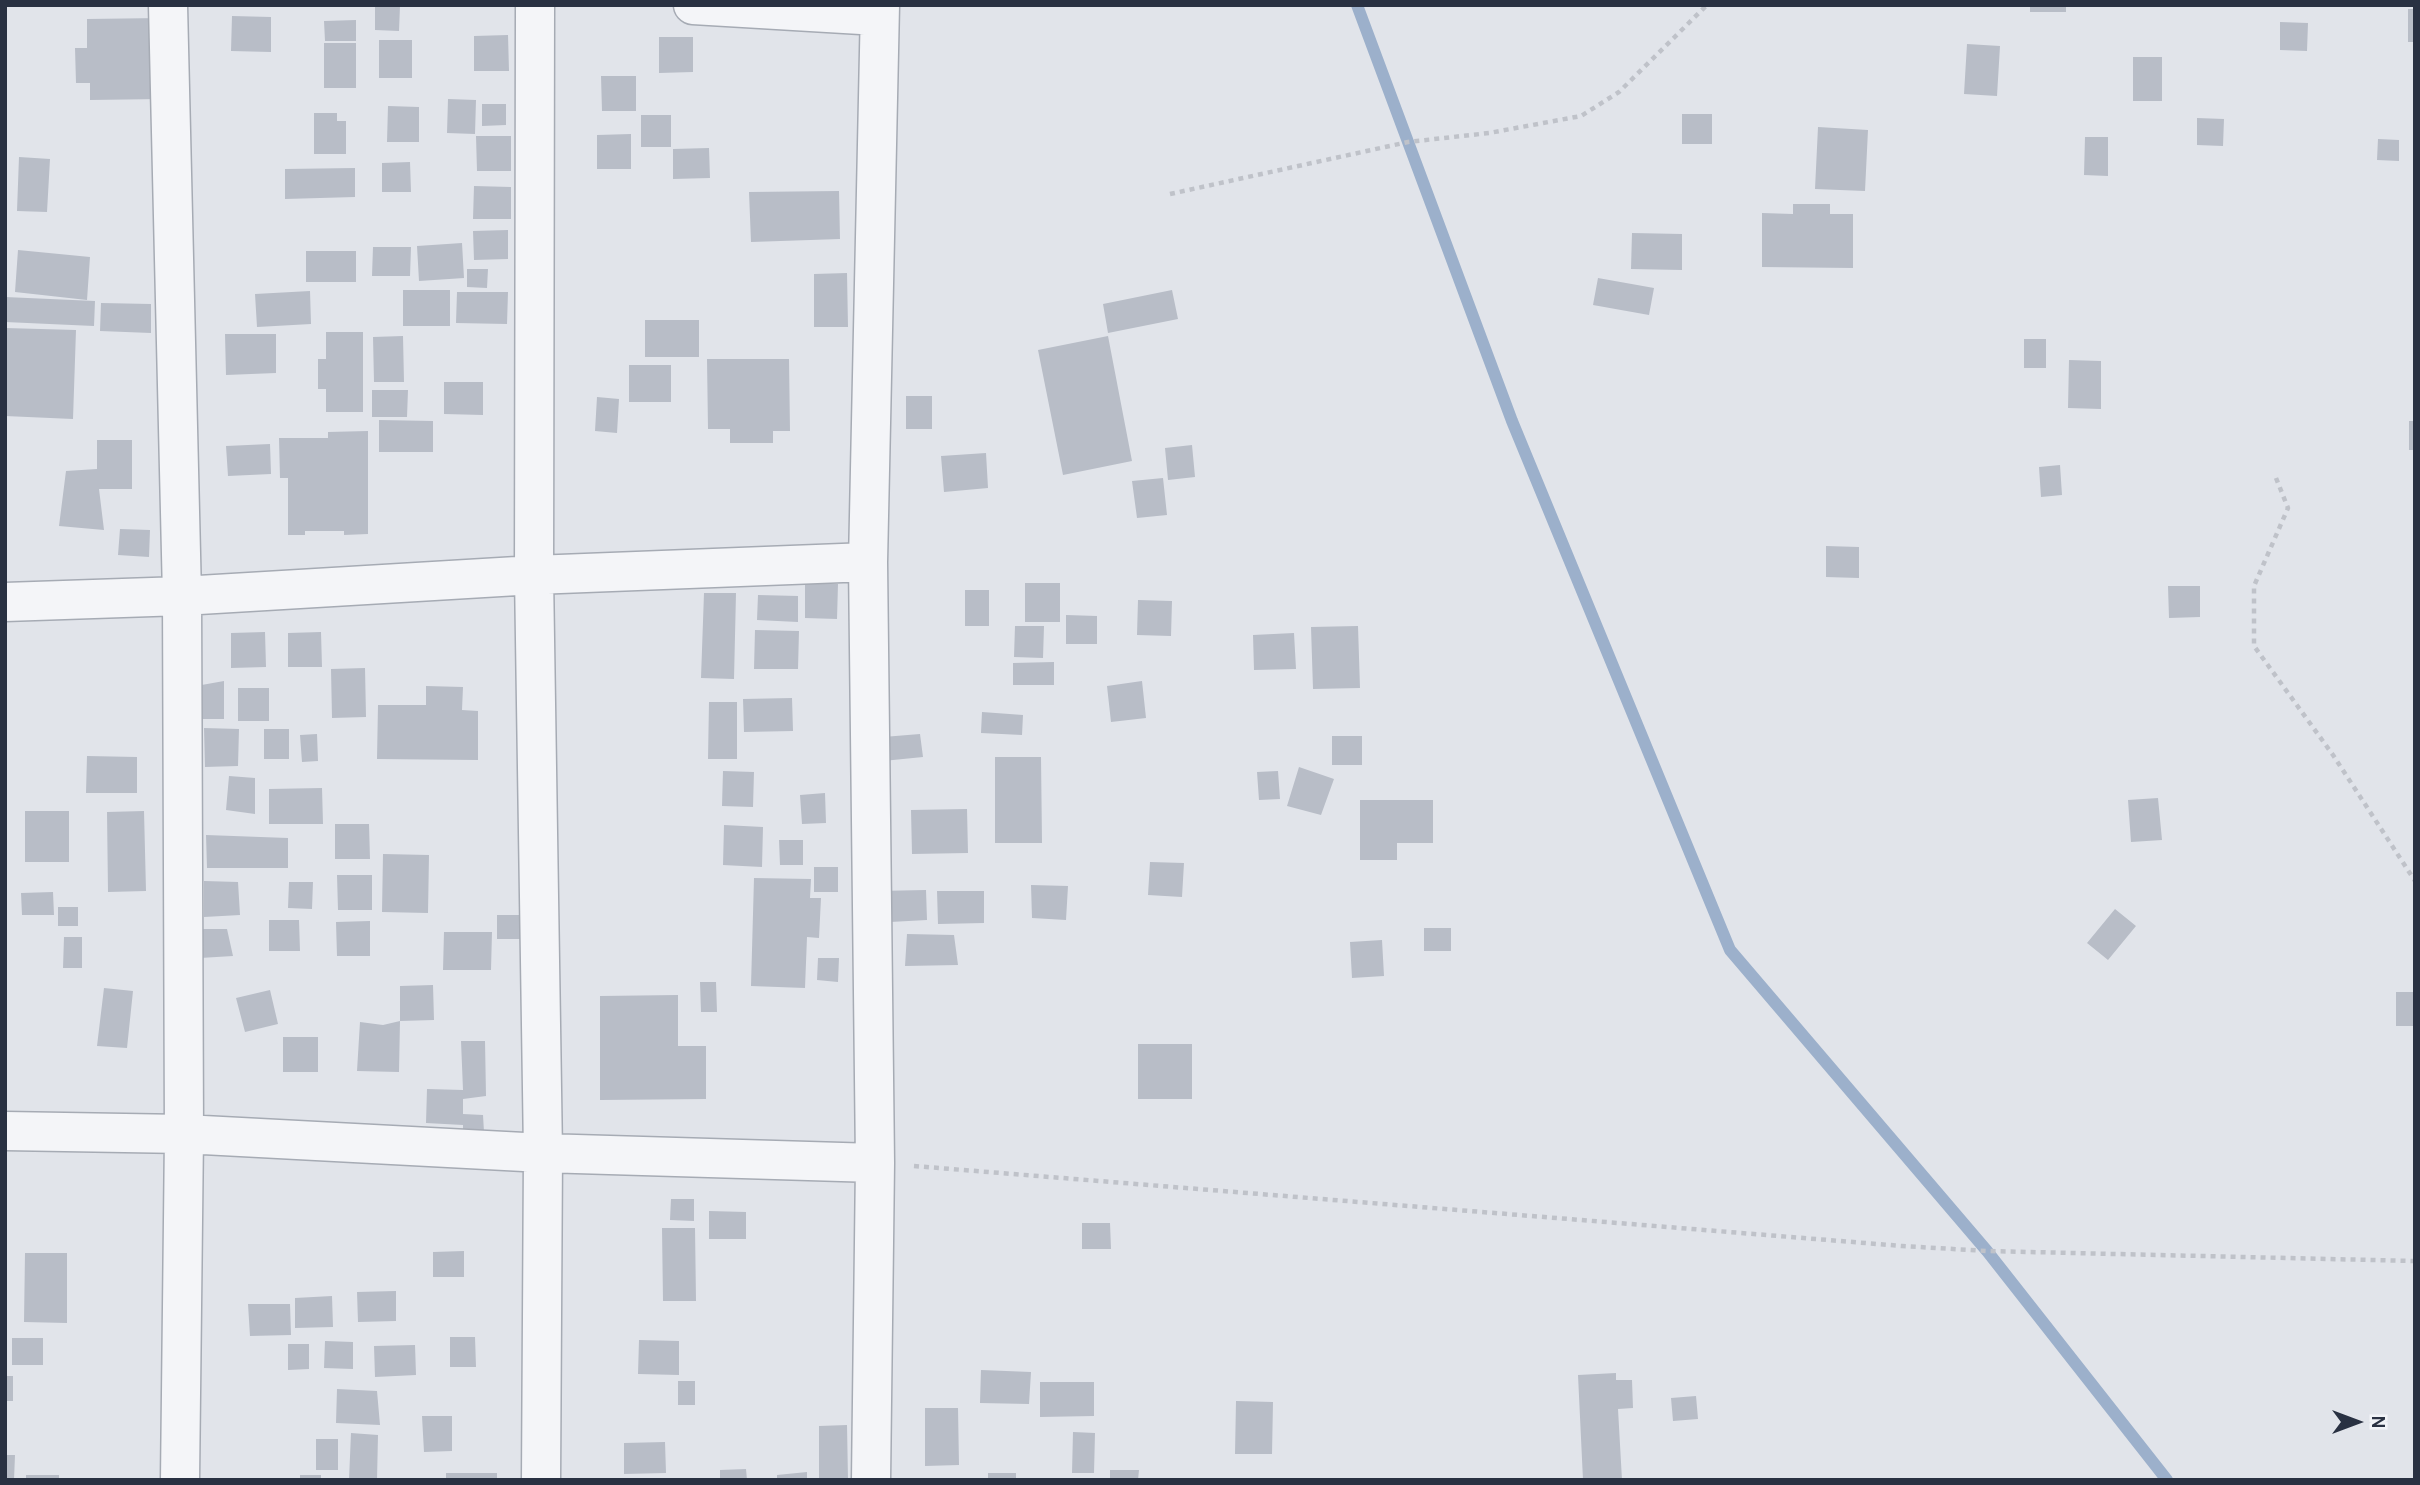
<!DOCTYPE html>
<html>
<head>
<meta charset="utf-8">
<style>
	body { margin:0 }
	#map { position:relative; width:2420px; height:1485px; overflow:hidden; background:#e1e4ea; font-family:Karla,sans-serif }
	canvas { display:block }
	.frame { position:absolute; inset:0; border:7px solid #293142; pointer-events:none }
	.north { position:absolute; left:2322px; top:1387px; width:70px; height:70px; -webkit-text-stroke:5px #f1f3f7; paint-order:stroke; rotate:90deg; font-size:19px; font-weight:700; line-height:28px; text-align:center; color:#293142 }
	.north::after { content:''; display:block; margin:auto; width:24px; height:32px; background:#293142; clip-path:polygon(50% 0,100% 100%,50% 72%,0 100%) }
</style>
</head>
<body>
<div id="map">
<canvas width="2420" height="1485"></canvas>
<div class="frame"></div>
<div class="north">N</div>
</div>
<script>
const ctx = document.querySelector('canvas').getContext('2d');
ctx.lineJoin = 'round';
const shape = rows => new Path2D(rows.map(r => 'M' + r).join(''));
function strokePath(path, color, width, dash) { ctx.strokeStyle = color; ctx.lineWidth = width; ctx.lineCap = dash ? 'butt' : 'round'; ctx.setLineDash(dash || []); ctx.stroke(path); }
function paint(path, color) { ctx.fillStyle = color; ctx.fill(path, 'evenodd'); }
const stream = shape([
	[1357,5,1512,421,1730,950,1987,1251,2167,1480]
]);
const building = shape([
	[2030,5,2066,5,2066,12,2030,12],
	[375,6,400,6,399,31,375,30],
	[2408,9,2415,9,2415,42,2408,42],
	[232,16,271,17,271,52,231,51],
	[161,18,162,99,90,100,90,83,76,83,75,48,87,48,87,19],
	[356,20,356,41,325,41,324,21],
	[2280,22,2308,23,2307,51,2280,50],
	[508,35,509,71,474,71,474,36],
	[659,37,693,37,693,72,659,73],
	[379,40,412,40,412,78,379,78],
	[324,43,356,43,356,88,324,88],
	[1967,44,2000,46,1997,96,1964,94],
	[2133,57,2162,57,2162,101,2133,101],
	[601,76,636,76,636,111,602,111],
	[448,99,476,100,475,134,447,133],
	[482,104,506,104,506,125,482,126],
	[388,106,419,107,419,142,387,142],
	[314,113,337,113,337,121,346,121,346,154,314,154],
	[1682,114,1712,114,1712,144,1682,144],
	[641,115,671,115,671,147,641,147],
	[2197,118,2224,119,2223,146,2197,145],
	[1818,127,1868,130,1865,191,1815,189],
	[631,134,631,169,597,169,597,135],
	[476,136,511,136,511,171,477,171],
	[2085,137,2108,137,2108,176,2084,175],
	[2378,139,2399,140,2399,161,2377,160],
	[709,148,710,178,673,179,673,149],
	[19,157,50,159,47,212,17,211],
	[410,162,411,192,382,192,382,163],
	[355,168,355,197,285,199,285,169],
	[474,186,511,187,511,219,473,219],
	[839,191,840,239,751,242,749,192],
	[1793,204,1830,204,1830,214,1853,214,1853,268,1762,267,1762,213,1793,214],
	[508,230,508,259,474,260,473,231],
	[1632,233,1682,234,1682,270,1631,269],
	[462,243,464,278,419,281,417,246],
	[373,247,411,247,410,276,372,276],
	[18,250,90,257,87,300,15,292],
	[306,251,356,251,356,282,306,282],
	[467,269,488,269,487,288,467,287],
	[847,273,848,327,814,327,814,274],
	[1598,278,1654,288,1649,315,1593,305],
	[403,290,450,290,450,326,403,326],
	[1172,290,1178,319,1108,333,1103,304],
	[310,291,311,324,257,327,255,294],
	[457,292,508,292,507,324,456,323],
	[5,297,95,301,94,326,5,322],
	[101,303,151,304,151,333,100,331],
	[645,320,699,320,699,357,645,357],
	[5,328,76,330,73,419,5,416],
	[326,332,363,332,363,412,326,412,326,389,318,389,318,359,326,359],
	[225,334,276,334,276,373,226,375],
	[403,336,404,382,374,382,373,337],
	[1108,336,1132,461,1063,475,1038,350],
	[2024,339,2046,339,2046,368,2024,368],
	[707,359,789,359,790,431,773,431,773,443,730,443,730,429,708,429],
	[2069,360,2101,361,2101,409,2068,408],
	[629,365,671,365,671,402,629,402],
	[444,382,483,382,483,415,444,414],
	[372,390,408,390,407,417,372,417],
	[906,396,932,396,932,429,906,429],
	[597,397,619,399,617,433,595,431],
	[379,420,433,421,433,452,379,452],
	[2409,421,2415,421,2415,450,2409,450],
	[368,431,368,534,344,535,344,531,305,531,305,535,288,535,288,478,280,478,279,438,328,438,328,432],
	[97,440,132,440,132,489,99,489,104,530,59,526,66,471,97,469],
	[270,444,271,474,228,476,226,446],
	[1192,445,1195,477,1168,480,1165,448],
	[986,453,988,488,944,492,941,456],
	[2060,465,2062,495,2041,497,2039,467],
	[1163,478,1167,515,1137,518,1132,481],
	[120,529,150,530,149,557,118,555],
	[1826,546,1859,547,1859,578,1826,577],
	[805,583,838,584,837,619,805,618],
	[1025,583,1060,583,1060,622,1025,622],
	[2168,586,2200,586,2200,617,2169,618],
	[965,590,989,590,989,626,965,626],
	[704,593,736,593,734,679,701,678],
	[758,595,798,596,798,622,757,620],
	[1138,600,1172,601,1171,636,1137,635],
	[1066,615,1097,616,1097,644,1066,644],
	[1015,626,1044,626,1043,658,1014,657],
	[1358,626,1360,688,1313,689,1311,627],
	[755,630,799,631,798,669,754,669],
	[265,632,266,667,231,668,231,633],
	[321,632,322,667,288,667,288,633],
	[1294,633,1296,669,1254,670,1253,635],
	[1054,662,1054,685,1013,685,1013,663],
	[365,668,366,717,332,718,331,669],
	[224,681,224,719,196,719,196,686],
	[1142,681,1146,718,1111,722,1107,686],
	[426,686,463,687,462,710,478,711,478,760,377,759,378,705,426,705],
	[238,688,269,688,269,721,238,721],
	[792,698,793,731,744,732,743,699],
	[709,702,737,702,737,759,708,759],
	[982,712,1023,715,1022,735,981,733],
	[204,728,239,729,238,766,205,767],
	[264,729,289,729,289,759,264,759],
	[317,734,318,761,302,762,300,735],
	[920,734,923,757,873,762,871,738],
	[1332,736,1362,736,1362,765,1332,765],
	[87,756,137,757,137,793,86,793],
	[995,757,1041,757,1042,843,995,843],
	[1299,767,1334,779,1321,815,1287,806],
	[723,771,754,772,753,807,722,806],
	[1278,771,1280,799,1259,800,1257,772],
	[229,776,255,778,255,814,226,810],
	[322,788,323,824,269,824,269,789],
	[825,793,826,823,802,824,800,795],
	[2158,798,2162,840,2131,842,2128,800],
	[1360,800,1433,800,1433,843,1397,843,1397,860,1360,860],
	[967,809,968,853,912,854,911,810],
	[25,811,69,811,69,862,25,862],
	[144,811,146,891,108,892,107,812],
	[335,824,369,824,370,859,335,859],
	[724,825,763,827,762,867,723,865],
	[206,835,288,838,288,868,207,868],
	[779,840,803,840,803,865,780,865],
	[383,854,429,855,428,913,382,912],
	[1150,862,1184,863,1182,897,1148,895],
	[814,867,838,867,838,892,814,892],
	[337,875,372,875,372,910,338,910],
	[754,878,811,879,810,898,821,898,819,938,807,937,805,988,751,986],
	[204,881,238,882,240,915,204,917],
	[289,882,313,882,312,909,288,908],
	[1031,885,1068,886,1066,920,1032,918],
	[926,890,927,920,890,922,878,891],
	[937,891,984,891,984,923,938,924],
	[53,892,54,915,22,915,21,893],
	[58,907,78,907,78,926,58,926],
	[2115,909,2136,926,2108,960,2087,943],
	[497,915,520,915,520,939,497,939],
	[269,920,299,920,300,951,269,951],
	[370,921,370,956,337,956,336,922],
	[1424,928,1451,928,1451,951,1424,951],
	[201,929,227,929,233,956,200,958],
	[444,932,492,932,491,970,443,970],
	[907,934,954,935,958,965,905,966],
	[64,937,82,937,82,968,63,968],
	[1382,940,1384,976,1352,978,1350,942],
	[818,958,839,958,838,982,817,980],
	[700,982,716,982,717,1012,701,1012],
	[433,985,434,1020,400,1021,400,986],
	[104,988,133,991,127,1048,97,1046],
	[270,990,278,1024,245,1032,236,998],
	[2396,992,2415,992,2415,1026,2396,1026],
	[678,995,678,1046,706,1046,706,1099,600,1100,600,996],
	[400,1021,399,1072,357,1071,360,1022,383,1025],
	[283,1037,318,1037,318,1072,283,1072],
	[461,1041,485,1041,486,1096,463,1099,463,1114,483,1115,484,1132,463,1133,463,1125,426,1123,427,1089,463,1090],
	[1138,1044,1192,1044,1192,1099,1138,1099],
	[671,1199,694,1199,694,1221,670,1220],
	[709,1211,746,1212,746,1239,709,1239],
	[1082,1223,1110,1223,1111,1249,1082,1249],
	[662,1228,695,1228,696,1301,663,1301],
	[464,1251,464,1277,433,1277,433,1252],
	[25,1253,67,1253,67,1323,24,1322],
	[396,1291,396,1321,358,1322,357,1292],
	[332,1296,333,1327,295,1328,295,1298],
	[248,1304,290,1304,291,1335,250,1336],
	[450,1337,475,1337,476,1367,450,1367],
	[12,1338,43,1338,43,1365,12,1365],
	[639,1340,679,1341,679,1375,638,1374],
	[325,1341,353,1342,353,1369,324,1368],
	[288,1344,309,1344,309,1369,288,1370],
	[415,1345,416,1375,375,1377,374,1346],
	[981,1370,1031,1372,1029,1404,980,1403],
	[1616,1373,1616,1380,1632,1380,1633,1408,1618,1409,1622,1480,1583,1480,1578,1375],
	[5,1376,13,1376,13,1401,5,1401],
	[678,1381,695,1381,695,1405,678,1405],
	[1040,1382,1094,1382,1094,1416,1040,1417],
	[337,1389,377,1391,380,1425,336,1423],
	[1696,1396,1698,1419,1673,1421,1671,1398],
	[1236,1401,1273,1402,1272,1454,1235,1454],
	[925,1408,958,1408,959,1465,925,1466],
	[422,1416,452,1416,452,1451,424,1452],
	[847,1425,848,1480,819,1480,819,1426],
	[1073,1432,1095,1433,1094,1473,1072,1473],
	[351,1433,378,1435,377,1480,349,1480],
	[316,1439,338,1439,338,1470,316,1470],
	[665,1442,666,1473,624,1474,624,1443],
	[5,1455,15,1455,14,1480,5,1480],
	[746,1469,747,1480,720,1480,720,1470],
	[1110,1470,1139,1470,1138,1480,1110,1480],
	[807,1472,807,1480,777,1480,777,1475],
	[446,1473,497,1473,497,1480,446,1480],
	[988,1473,1016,1473,1016,1480,988,1480],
	[26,1475,59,1475,59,1480,26,1480],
	[300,1475,321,1475,321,1480,300,1480]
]);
const path = shape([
	[1170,194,1408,142,1489,133,1581,116,1619,92,1707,5],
	[2276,478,2288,508,2254,586,2254,646,2333,755,2415,881],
	[914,1166,1902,1246,1987,1251,2415,1261]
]);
const minor = shape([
	[168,5,182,596,184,1134,180,1480],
	[535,5,534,575,543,1153,541,1480],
	[693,5,878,16],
	[5,602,182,596,534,575,868,562],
	[5,1131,184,1134,543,1153,875,1163],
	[871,1480,875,1163,868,562,880,5]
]);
strokePath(stream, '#9cb0cb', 12);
paint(building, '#b8bdc7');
strokePath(minor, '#a6abb4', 41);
strokePath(path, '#bfc2c9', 4.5, [5, 5]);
strokePath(minor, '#f4f5f8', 38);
</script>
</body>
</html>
